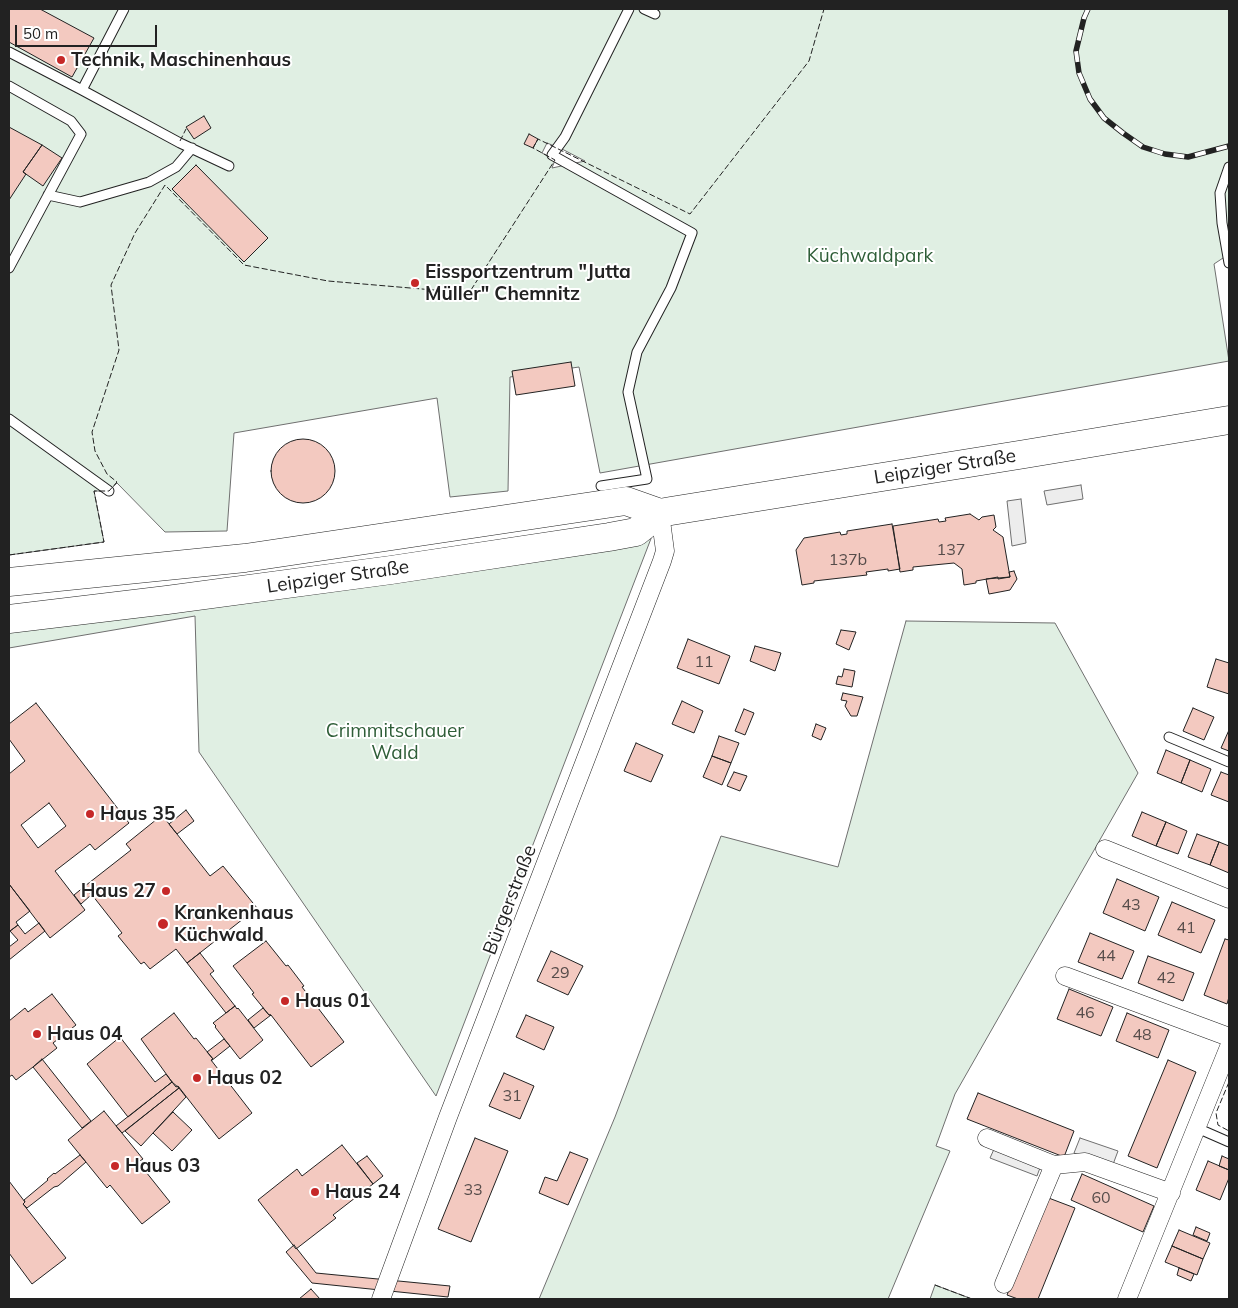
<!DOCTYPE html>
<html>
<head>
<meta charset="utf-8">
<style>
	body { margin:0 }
	#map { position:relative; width:1238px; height:1308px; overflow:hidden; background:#fff; font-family:Mulish,sans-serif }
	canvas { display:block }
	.frame { position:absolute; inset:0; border:10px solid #222; pointer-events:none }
	.scale { position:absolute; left:15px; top:25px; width:142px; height:22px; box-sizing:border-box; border:2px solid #222; border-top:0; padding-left:6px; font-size:15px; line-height:18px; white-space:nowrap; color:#222; -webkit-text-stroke:4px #fff; paint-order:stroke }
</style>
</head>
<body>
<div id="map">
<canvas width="1238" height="1308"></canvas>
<div class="frame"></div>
<div class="scale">50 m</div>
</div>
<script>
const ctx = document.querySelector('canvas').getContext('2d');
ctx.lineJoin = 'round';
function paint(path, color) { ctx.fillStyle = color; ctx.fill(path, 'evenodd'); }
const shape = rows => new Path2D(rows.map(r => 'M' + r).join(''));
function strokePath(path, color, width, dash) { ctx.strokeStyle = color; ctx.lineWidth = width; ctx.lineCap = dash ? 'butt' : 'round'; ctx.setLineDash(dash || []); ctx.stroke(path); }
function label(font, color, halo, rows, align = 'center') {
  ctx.font = font + ' Mulish,sans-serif'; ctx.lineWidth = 4; ctx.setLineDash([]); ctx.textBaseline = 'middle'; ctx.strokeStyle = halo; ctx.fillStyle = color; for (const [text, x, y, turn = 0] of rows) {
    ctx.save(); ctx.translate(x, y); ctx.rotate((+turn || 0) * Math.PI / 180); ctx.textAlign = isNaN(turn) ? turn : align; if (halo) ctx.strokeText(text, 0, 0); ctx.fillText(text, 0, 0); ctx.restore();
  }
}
const green = shape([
	[9,9,1229,9,1229,254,1214,264,1229,361,600,473,579,367,510,377,508,491,450,497,437,398,234,433,227,531,165,532,117,483,109,491,94,491,104,542,9,555,9,9],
	[547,143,562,149,585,161,552,168,555,160,542,153,547,143],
	[652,536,436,1096,199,752,195,616,9,648,9,629,652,536],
	[906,621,1055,623,1138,773,955,1094,936,1146,950,1151,888,1299,539,1299,615,1117,721,836,838,867,906,621],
	[935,1285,972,1299,930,1299,935,1285]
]);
const parking = shape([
	[1081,485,1083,499,1047,505,1044,491,1081,485],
	[1021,499,1026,543,1012,546,1007,501,1021,499],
	[1080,1138,1118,1151,1112,1167,1074,1153,1080,1138],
	[995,1147,1041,1165,1037,1176,990,1158,995,1147]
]);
const building = shape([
	[9,9,40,9,94,38,72,77,9,42,9,9],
	[204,116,211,128,194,139,186,127,204,116],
	[9,127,42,145,23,172,26,174,9,200,9,127],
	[529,134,538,139,533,148,524,144,529,134],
	[42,145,62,158,43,186,23,172,42,145],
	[196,165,268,238,244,262,172,189,196,165],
	[571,362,575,386,516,395,512,371,571,362],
	'271 471a32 32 0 1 1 64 0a32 32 0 1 1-64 0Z',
	[970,514,979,520,982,517,994,515,996,527,993,530,1003,537,1010,577,998,579,998,577,976,581,976,583,964,585,962,569,954,563,913,567,913,570,900,572,893,526,938,519,939,522,946,521,945,518,970,514],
	[892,524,900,569,888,571,888,569,866,572,867,575,814,581,814,583,802,585,796,550,804,538,840,532,841,535,847,534,847,531,892,524],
	[1014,571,1017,579,1010,590,989,594,986,579,1010,577,1009,572,1014,571],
	[841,630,856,632,849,650,836,644,841,630],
	[688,639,730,656,719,684,677,668,688,639],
	[755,646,781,653,775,671,750,661,755,646],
	[1216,659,1229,663,1229,694,1207,687,1216,659],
	[844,669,855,671,852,687,836,684,838,676,842,677,844,669],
	[843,693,863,697,857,716,851,716,845,706,847,701,841,700,843,693],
	[682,701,703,711,694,733,672,724,682,701],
	[36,703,129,823,95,850,90,844,55,871,85,910,50,938,9,884,9,774,25,761,9,739,9,724,36,703],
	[49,803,66,826,38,848,21,825,49,803],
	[1193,708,1214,717,1204,740,1183,731,1193,708],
	[744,709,754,713,745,735,735,731,744,709],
	[816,724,826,728,821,740,812,736,816,724],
	[1229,730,1229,751,1221,748,1229,730],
	[719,736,739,743,731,763,712,756,719,736],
	[636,743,663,755,651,782,624,771,636,743],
	[1166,750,1190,760,1181,783,1157,773,1166,750],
	[712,756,731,763,722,785,703,777,712,756],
	[1190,760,1211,769,1202,792,1181,783,1190,760],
	[734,772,747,776,740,791,727,786,734,772],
	[1221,772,1229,775,1229,802,1211,795,1221,772],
	[186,810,194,821,177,834,169,824,186,810],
	[1142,812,1166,822,1156,846,1132,836,1142,812],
	[162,815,210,876,223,866,257,908,187,963,176,949,150,969,144,962,141,964,118,936,122,933,85,886,131,850,126,844,162,815],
	[1166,822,1187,831,1178,854,1156,846,1166,822],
	[1197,834,1219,842,1210,865,1188,857,1197,834],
	[1219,842,1229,846,1229,873,1210,865,1219,842],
	[1117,879,1159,897,1145,931,1103,913,1117,879],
	[9,884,30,911,16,922,18,925,10,931,9,929,9,884],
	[85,886,91,895,81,904,74,895,85,886],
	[1172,902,1215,920,1201,953,1158,935,1172,902],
	[39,923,45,931,9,960,9,947,18,940,10,931,18,925,25,934,39,923],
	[1090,933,1134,951,1122,979,1078,962,1090,933],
	[1225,939,1229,940,1229,997,1227,1004,1204,995,1225,939],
	[266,941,286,966,288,965,304,986,302,987,344,1042,311,1067,271,1015,269,1015,252,994,254,993,233,966,266,941],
	[551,951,583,966,568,995,537,981,551,951],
	[200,953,214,971,210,974,235,1006,226,1013,187,963,200,953],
	[1148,956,1194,973,1183,1001,1138,983,1148,956],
	[1069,989,1113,1007,1101,1036,1057,1019,1069,989],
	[52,994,76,1025,53,1043,57,1048,33,1067,16,1080,12,1075,9,1077,9,1021,25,1008,28,1012,52,994],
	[235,1006,237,1009,238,1008,263,1040,240,1059,215,1027,216,1026,213,1023,235,1006],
	[263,1008,269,1015,271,1015,254,1028,248,1020,263,1008],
	[174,1013,194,1039,196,1038,213,1059,211,1060,252,1113,219,1139,178,1086,176,1087,172,1082,141,1039,174,1013],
	[1127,1013,1169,1030,1158,1058,1116,1041,1127,1013],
	[526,1015,554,1027,544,1050,516,1037,526,1015],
	[120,1037,155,1082,166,1074,172,1082,128,1117,87,1064,120,1037],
	[224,1039,230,1046,211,1061,213,1059,207,1052,224,1039],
	[42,1059,91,1121,82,1128,33,1067,42,1059],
	[1168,1060,1196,1072,1157,1168,1128,1156,1168,1060],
	[504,1073,534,1086,520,1119,489,1106,504,1073],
	[172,1082,179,1088,122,1133,116,1126,172,1082],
	[179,1088,186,1097,141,1146,125,1131,179,1088],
	[978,1093,1074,1131,1064,1157,967,1119,978,1093],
	[104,1111,143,1159,138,1162,170,1202,142,1224,110,1185,107,1188,68,1140,104,1111],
	[173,1112,192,1130,172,1151,153,1133,173,1112],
	[475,1138,508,1151,471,1242,438,1229,475,1138],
	[342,1145,373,1184,333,1215,336,1218,296,1249,258,1200,297,1169,302,1176,342,1145],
	[570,1152,588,1159,568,1205,539,1193,545,1177,557,1181,570,1152],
	[80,1155,86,1162,58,1186,54,1187,27,1208,23,1204,25,1202,24,1200,48,1180,47,1179,54,1173,55,1174,80,1155],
	[367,1156,383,1176,373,1184,357,1163,367,1156],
	[1222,1156,1229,1159,1229,1170,1219,1166,1222,1156],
	[1208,1161,1229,1170,1229,1178,1220,1200,1196,1190,1208,1161],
	[1082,1174,1154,1206,1143,1232,1071,1200,1082,1174],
	[9,1181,25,1202,23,1204,66,1258,32,1284,9,1253,9,1181],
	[1046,1197,1075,1208,1038,1299,1018,1299,1007,1295,1046,1197],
	[1196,1227,1210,1233,1207,1241,1193,1235,1196,1227],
	[1179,1230,1210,1243,1203,1259,1172,1246,1179,1230],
	[294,1245,316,1273,450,1286,448,1297,312,1283,286,1252,294,1245],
	[1172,1246,1203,1259,1197,1275,1165,1262,1172,1246],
	[1179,1268,1194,1274,1191,1281,1177,1275,1179,1268],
	[311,1289,320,1299,299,1299,311,1289]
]);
const lane = shape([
	[644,9,655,14],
	[9,52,82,90,180,143,229,166],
	[9,86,71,121,81,134,9,268],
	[82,90,124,9],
	[1229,167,1220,193,1222,223,1229,263],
	[48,195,80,202,149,182,176,167,192,148],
	[9,419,109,491],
	[601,486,647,479,628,392,637,352,671,288,692,233,552,155,565,137,629,9],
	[1169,737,1229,762],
	[1197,1128,1229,1142]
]);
const street = shape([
	[1105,849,1229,899],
	[1065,976,1229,1037],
	[987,1138,1054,1165],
	[1004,1284,1054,1165,1085,1162,1171,1193],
	[381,1299,448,1117,662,561,665,551,660,513],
	[1127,1299,1229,1047]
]);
const primary = shape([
	[9,582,245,558,626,501,660,513],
	[9,619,167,600,391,570,609,537,636,532,660,513,671,511,1025,454,1229,420]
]);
const rail = shape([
	[1088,9,1084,18,1076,51,1079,73,1090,99,1104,118,1123,133,1143,147,1165,154,1188,157,1229,146]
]);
const fence = shape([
	[180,141,186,129],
	[9,555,104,542,94,491,109,491,117,482,107,474,95,451,92,432,119,350,111,285,135,233,165,185,244,265,328,281,469,293,555,160,533,148,538,139,690,214,809,61,824,9],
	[1229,1082,1216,1113,1218,1125,1229,1131],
	[935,1285,972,1299]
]);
const markers = [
	[61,60,5,"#c62828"],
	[415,283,5,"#c62828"],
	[90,814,5,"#c62828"],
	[166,891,5,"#c62828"],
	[163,924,6,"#c62828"],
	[285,1001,5,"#c62828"],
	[37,1034,5,"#c62828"],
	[197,1078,5,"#c62828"],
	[115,1166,5,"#c62828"],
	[315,1192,5,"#c62828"]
];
const numberNames = [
	["137",951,550],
	["137b",848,560],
	["11",704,662],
	["43",1131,905],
	["41",1186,928],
	["44",1106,956],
	["29",560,973],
	["42",1166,978],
	["46",1085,1013],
	["48",1142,1035],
	["31",512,1096],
	["33",473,1190],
	["60",1101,1198]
];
const poiNames = [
	["Technik, Maschinenhaus",71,60],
	["Eissportzentrum \"Jutta",425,272],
	["Müller\" Chemnitz",425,294],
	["Haus 35",100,814],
	["Haus 27",156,891,"right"],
	["Krankenhaus",174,913],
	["Küchwald",174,935],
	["Haus 01",295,1001],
	["Haus 04",47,1034],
	["Haus 02",207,1078],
	["Haus 03",125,1166],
	["Haus 24",325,1192]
];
const parkNames = [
	["Küchwaldpark",870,256],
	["Crimmitschauer",395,731],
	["Wald",395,753]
];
const streetNames = [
	["Leipziger Straße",945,467,-9],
	["Leipziger Straße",338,577,-8],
	["Bürgerstraße",510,900,-69]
];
paint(green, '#e0efe3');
strokePath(green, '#6f6f6f', 1);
paint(parking, '#ededed');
strokePath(parking, '#6f6f6f', 1);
paint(building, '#f3c9c0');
strokePath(building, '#222', 1);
strokePath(lane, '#222', 11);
strokePath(street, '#222', 19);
strokePath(primary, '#222', 29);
strokePath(lane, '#fff', 9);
strokePath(street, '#fff', 18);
strokePath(primary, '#fff', 28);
strokePath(rail, '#222', 5.5);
strokePath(rail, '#fff', 4, [11]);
strokePath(fence, '#222', 1, [6, 2.5]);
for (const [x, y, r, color] of markers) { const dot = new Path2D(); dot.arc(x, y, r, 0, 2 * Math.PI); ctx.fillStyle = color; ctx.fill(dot); strokePath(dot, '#fff', 2); }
label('16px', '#564c4a', null, numberNames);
label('bold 19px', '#222', '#fff', poiNames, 'left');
label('19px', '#2f5e38', '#fff', parkNames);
label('19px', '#222', '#fff', streetNames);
</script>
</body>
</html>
